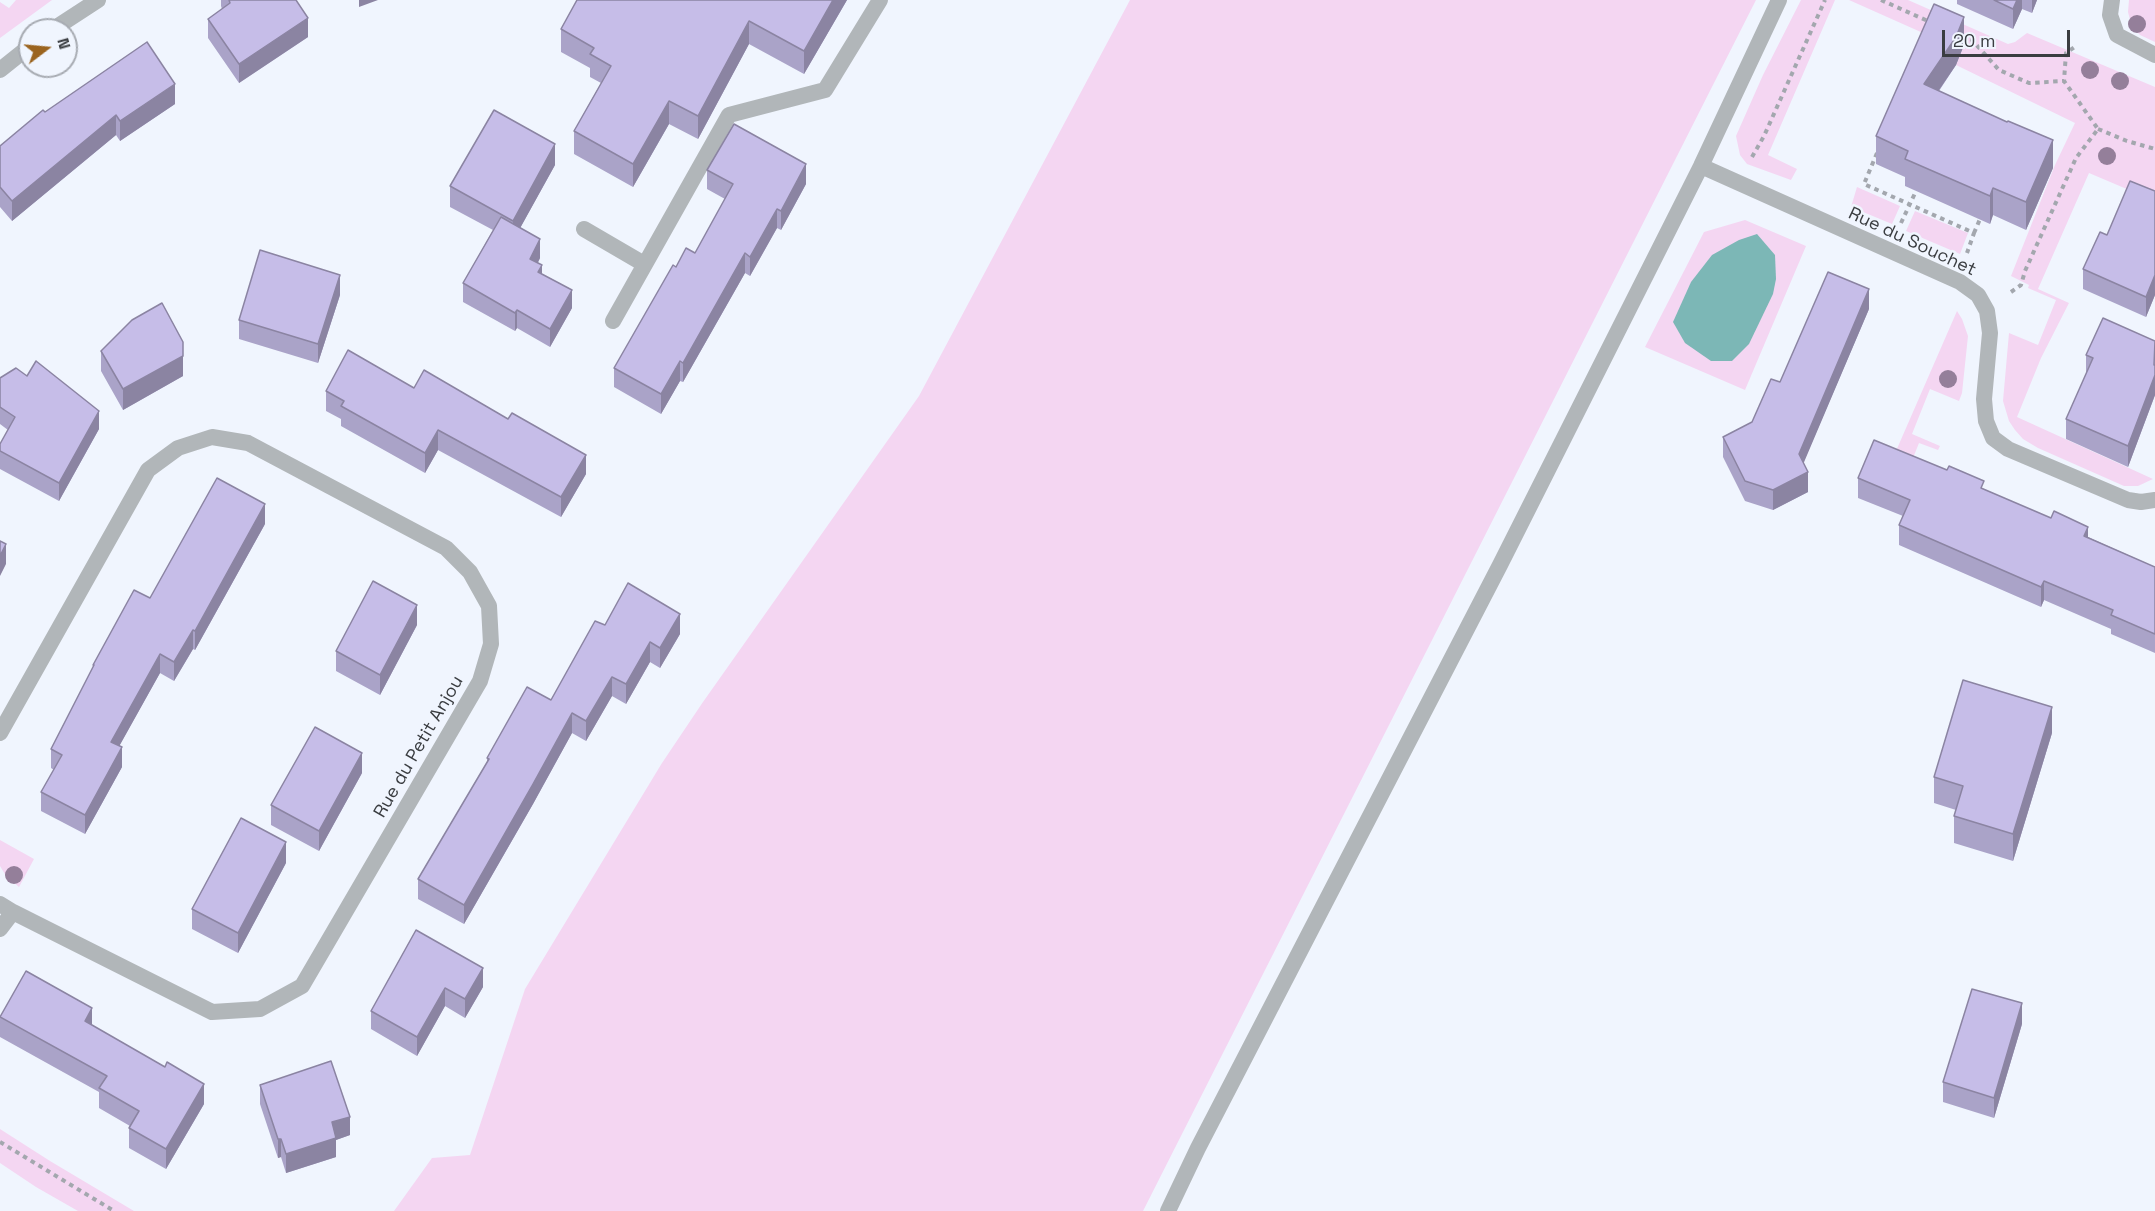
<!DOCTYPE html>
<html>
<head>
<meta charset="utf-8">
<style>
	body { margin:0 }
	#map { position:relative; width:2155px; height:1211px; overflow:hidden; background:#f0f5fe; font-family:"Space Grotesk",sans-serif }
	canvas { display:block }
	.north { position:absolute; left:18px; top:18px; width:60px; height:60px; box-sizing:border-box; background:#f0f5fe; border:2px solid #a7abb2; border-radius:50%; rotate:74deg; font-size:16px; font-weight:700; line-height:24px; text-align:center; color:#3a3d41 }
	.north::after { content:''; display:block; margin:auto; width:21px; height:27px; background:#9b641f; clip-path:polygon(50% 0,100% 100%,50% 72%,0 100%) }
	.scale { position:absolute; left:1942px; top:30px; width:128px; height:27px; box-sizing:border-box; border:3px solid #3a3d41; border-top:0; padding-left:8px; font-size:18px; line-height:21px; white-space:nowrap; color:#3a3d41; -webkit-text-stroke:4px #f0f5fe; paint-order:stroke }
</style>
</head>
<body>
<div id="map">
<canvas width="2155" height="1211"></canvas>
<div class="north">N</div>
<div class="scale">20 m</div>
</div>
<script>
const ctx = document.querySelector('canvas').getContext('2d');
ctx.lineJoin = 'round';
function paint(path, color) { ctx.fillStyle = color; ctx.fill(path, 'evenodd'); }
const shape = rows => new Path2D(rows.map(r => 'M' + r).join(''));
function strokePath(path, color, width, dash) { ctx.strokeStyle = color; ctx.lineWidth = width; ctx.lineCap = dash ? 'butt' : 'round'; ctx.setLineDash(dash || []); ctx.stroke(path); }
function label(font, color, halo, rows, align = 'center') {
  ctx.font = font + ' "Space Grotesk",sans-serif'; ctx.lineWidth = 5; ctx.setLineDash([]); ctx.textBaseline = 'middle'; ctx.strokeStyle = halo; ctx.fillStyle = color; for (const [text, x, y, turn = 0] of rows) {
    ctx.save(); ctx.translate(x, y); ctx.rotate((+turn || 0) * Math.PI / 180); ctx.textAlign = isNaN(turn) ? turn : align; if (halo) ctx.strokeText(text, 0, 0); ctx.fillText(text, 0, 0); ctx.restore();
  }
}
const green = shape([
	[16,0,52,0,0,38,0,2,9,8],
	[1130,0,1756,0,1143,1211,394,1211,432,1158,470,1155,525,989,662,763,703,702,919,396],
	[1801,0,1835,0,1768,155,1797,169,1791,180,1747,164,1740,155,1736,136,1763,75],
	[1849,0,1908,0,2008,44,2015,42,2027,33,2155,87,2155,201,2089,173,2038,289,2069,303,2041,358,2017,417,2153,479,2138,486,2124,486,2038,448,2023,439,2015,430,2009,421,2003,401,2009,333,2038,345,2056,300,2028,288,2029,285,2011,276,2055,165,2075,123,1956,65,1964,45,1932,37],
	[2129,0,2155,0,2155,42,2140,35,2132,27,2128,12],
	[1857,187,1900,206,1892,224,1851,207],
	[1915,211,1968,233,1960,254,1906,231],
	[1745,220,1806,246,1745,390,1645,347,1704,232],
	[1957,311,1962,319,1968,336,1962,393,1959,401,1930,389,1912,434,1940,446,1938,450,1919,443,1913,458,1896,451],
	[0,840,34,859,19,887,6,876,0,866],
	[0,1129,50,1161,134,1211,78,1211,36,1187,0,1163]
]);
const water = shape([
	[1757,234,1775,255,1776,279,1773,294,1749,344,1732,361,1711,361,1685,343,1673,322,1691,282,1712,255,1739,240]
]);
const path = shape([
	[1881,0,1930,22],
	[1962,36,1972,40,1999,70,2029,83,2064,81],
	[2098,129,2127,141,2155,149],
	[1877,153,1864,184,1974,233,1967,253],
	[1752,157,1764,136,1825,0],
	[1901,223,1916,191],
	[1974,233,1980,219],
	[2011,292,2021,285,2025,271,2076,158,2098,129,2064,81,2066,53,2076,46],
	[0,1142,114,1211]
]);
const minor = shape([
	[2112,0,2110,15,2117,35,2155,55],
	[52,30,98,0],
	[0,70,30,46],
	[1701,166,1960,282,1978,295,1987,311,1990,333,1984,399,1986,421,1993,438,2008,449,2128,500,2141,502,2155,500],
	[584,229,644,264],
	[613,321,729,115,825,90,880,0],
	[0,733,148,470,178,448,212,437,248,443,446,548,470,572,489,606,491,644,480,681,302,986,260,1009,212,1012,13,912],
	[0,904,13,912,0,929],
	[1168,1211,1198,1148,1500,565,1701,166,1779,0]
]);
const trees = [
	[2137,24],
	[2090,70],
	[2120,81],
	[2107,156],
	[1948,379],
	[14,875]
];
const wall = shape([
	[221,0,296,0,308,37,239,83,208,38,208,19,222,9,221,6],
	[577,0,847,0,804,74,749,44,698,139,669,124,633,187,574,154,574,131,601,83,590,77,590,68,561,52,561,29],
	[1957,0,2037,0,2032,13,2022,9,2013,29,1957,4],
	[1964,45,1956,65,1939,91,2053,168,2026,230,1993,215,1990,224,1905,186,1905,177,1876,164,1876,136],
	[175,104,120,141,116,135,12,221,0,207,0,146,45,112],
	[555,165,520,228,540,258,538,263,542,274,572,308,550,347,517,328,515,331,463,302,463,283,493,230,450,207,450,186],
	[707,170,806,184,781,230,777,228,750,276,745,273,683,382,680,381,661,414,614,387,614,368,676,267,695,253,725,199,707,189],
	[2155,191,2155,295,2146,317,2083,289,2083,269,2107,235],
	[340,295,318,363,239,339,239,320],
	[1869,309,1803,463,1808,492,1773,510,1745,501,1723,457,1723,437,1752,422,1780,382],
	[2155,341,2155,395,2128,467,2066,439,2066,419,2086,374,2086,355],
	[101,351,183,376,123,410,101,371],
	[27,376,99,429,59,501,0,469,0,451,8,430,0,424,0,378],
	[414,388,586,474,561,517,438,450,425,473,341,426,341,419,326,411,326,391],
	[1858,478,1984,489,2088,537,2155,567,2155,653,2111,634,2111,629,2044,600,2041,607,1899,545,1899,525,1903,516,1858,498],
	[265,524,195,650,193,649,174,681,160,673,119,746,122,767,85,834,41,811,41,792,54,770,51,768,51,749,93,668,93,665,150,598],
	[417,625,380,695,336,671,336,651],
	[605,625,680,634,660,668,650,662,626,704,612,696,586,741,572,733,533,804,464,924,418,899,418,879,487,762,487,758,551,700],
	[2052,733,2013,861,1954,843,1954,816,1956,810,1934,803,1934,777],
	[362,773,319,851,271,825,271,805],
	[286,863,238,953,192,929,192,909],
	[416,930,483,987,465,1018,445,1006,417,1056,371,1029,371,1011],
	[0,1017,92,1025,204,1104,166,1169,129,1148,129,1128,130,1126,99,1108,99,1092,0,1037],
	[2022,1024,1994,1118,1943,1102,1943,1082],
	[260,1085,350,1135,336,1140,336,1157,286,1173,281,1157,278,1158,260,1104]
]);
const shadedWall = shape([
	[359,0,378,0,359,7],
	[833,0,847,0,804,74,804,51],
	[2017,0,2022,0,2022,9,2013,29,2013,9],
	[2032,0,2037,0,2032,13],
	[1964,17,1964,45,1956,65,1924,112,1924,84],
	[308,18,308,37,239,83,239,64],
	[749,21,749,44,698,139,698,116],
	[175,84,175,104,120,141,120,121],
	[669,101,669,124,633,187,633,164],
	[116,115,116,135,12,221,12,201],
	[2053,140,2053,168,2026,230,2026,202],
	[555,144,555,165,513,241,513,221],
	[806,164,806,184,781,230,781,211],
	[1993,188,1993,215,1990,224,1990,196],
	[777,209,777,228,750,276,750,257],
	[540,239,540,258,530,277,530,259],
	[745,253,745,273,683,382,683,363],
	[542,265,542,284,538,272],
	[340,275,340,295,318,363,318,344],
	[2155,275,2155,295,2146,317,2146,297],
	[1869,289,1869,309,1799,474,1799,454],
	[572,290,572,308,550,347,550,329],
	[517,310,517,328,515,331,515,313],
	[183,356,183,376,123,410,123,389],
	[680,361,680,381,661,414,661,394],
	[2155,363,2155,395,2128,467,2128,446],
	[99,411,99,429,59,501,59,483],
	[438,430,438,450,425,473,425,453],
	[586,455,586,474,561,517,561,497],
	[1808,472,1808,492,1773,510,1773,490],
	[265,504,265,524,195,650,195,631],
	[2088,527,2088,546,2084,536],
	[6,544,6,564,0,576,0,556],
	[2044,581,2044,600,2041,607,2041,587],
	[417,605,417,625,380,695,380,675],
	[680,614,680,634,660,668,660,648],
	[193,630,193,649,174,681,174,662],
	[650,642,650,662,626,704,626,684],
	[160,654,160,673,111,761,111,742],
	[612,677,612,696,586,741,586,721],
	[2052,707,2052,733,2013,861,2013,834],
	[572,713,572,733,533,804,464,924,464,905],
	[122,747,122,767,85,834,85,815],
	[362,753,362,773,319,851,319,831],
	[286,842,286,863,238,953,238,933],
	[483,968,483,987,465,1018,465,999],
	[445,988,445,1006,417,1056,417,1037],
	[2022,1003,2022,1024,1994,1118,1994,1098],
	[92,1008,92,1028,85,1021],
	[204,1084,204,1104,166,1169,166,1149],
	[350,1117,350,1135,336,1140,336,1157,286,1173,286,1154,332,1122],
	[278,1139,281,1139,281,1157,278,1158]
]);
const building = shape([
	[229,0,296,0,308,18,239,64,208,19,230,3,229,0],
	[577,0,833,0,804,51,749,21,698,116,669,101,633,164,574,131,611,66,590,54,594,48,561,29,577,0],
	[1994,0,2017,0,2013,9,1994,0],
	[1934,4,1964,17,1956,37,1924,84,2007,122,2008,121,2053,140,2026,202,1993,188,1990,196,1905,159,1908,151,1876,136,1934,4],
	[147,42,175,84,120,121,116,115,12,201,0,187,0,146,43,110,45,112,147,42],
	[494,110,555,144,513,221,450,186,494,110],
	[734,124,806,164,781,211,777,209,750,257,745,253,683,363,680,361,661,394,614,368,673,265,676,267,686,248,695,253,733,184,707,170,734,124],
	[2130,181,2155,191,2155,275,2146,297,2083,269,2100,232,2107,235,2130,181],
	[501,217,540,239,530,259,542,265,538,272,572,290,550,329,517,310,515,313,463,283,501,217],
	[260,250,340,275,318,344,239,320,260,250],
	[1828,272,1869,289,1799,454,1808,472,1773,490,1745,481,1723,437,1752,422,1771,379,1780,382,1828,272],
	[162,303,183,342,183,356,123,389,101,351,132,320,162,303],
	[2103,318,2155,341,2154,365,2155,365,2155,375,2128,446,2066,419,2093,358,2086,355,2103,318],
	[348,350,414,388,424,370,508,419,512,413,586,455,561,497,438,430,425,453,341,406,344,401,326,391,348,350],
	[36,361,99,411,59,483,0,451,0,444,15,417,0,407,0,378,16,368,27,376,36,361],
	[1874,440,1947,470,1949,466,1984,481,1981,488,2051,518,2054,511,2088,527,2084,536,2155,567,2155,634,2111,615,2113,610,2044,581,2041,587,1899,525,1910,500,1858,478,1874,440],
	[217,478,265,504,195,631,193,630,174,662,160,654,111,742,122,747,85,815,41,792,62,755,51,749,94,665,93,665,134,590,150,598,217,478],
	[0,541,6,544,0,556,0,541],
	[373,581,417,605,380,675,336,651,373,581],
	[628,583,680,614,660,648,650,642,626,684,612,677,586,721,572,713,533,784,464,905,418,879,489,759,487,758,527,687,551,700,595,621,605,625,628,583],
	[1963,680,2052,707,2013,834,1954,816,1963,786,1934,777,1963,680],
	[315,727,362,753,319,831,271,805,315,727],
	[241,818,286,842,238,933,192,909,241,818],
	[416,930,483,968,465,999,445,988,417,1037,371,1011,416,930],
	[26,971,92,1008,85,1021,165,1067,167,1062,204,1084,166,1149,129,1128,139,1111,99,1088,107,1076,0,1017,26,971],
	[1972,989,2022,1003,1994,1098,1943,1082,1972,989],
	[331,1061,350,1117,332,1122,336,1138,286,1154,281,1139,278,1139,260,1085,331,1061]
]);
const streetNames = [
	["Rue du Souchet",1912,242,25],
	["Rue du Petit Anjou",419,747,-60]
];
paint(green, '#f4d6f2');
paint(water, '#7cb7b6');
strokePath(path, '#a3a7ae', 4, [4.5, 4.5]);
strokePath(minor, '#b1b6b9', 16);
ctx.fillStyle = '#947f9a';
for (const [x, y] of trees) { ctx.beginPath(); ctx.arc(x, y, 9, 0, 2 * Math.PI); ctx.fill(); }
paint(wall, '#aaa3c8');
paint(shadedWall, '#8b84a2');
paint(building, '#c6bde8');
strokePath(building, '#8b84a2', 1.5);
label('18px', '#3a3d41', '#f0f5fe', streetNames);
</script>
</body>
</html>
